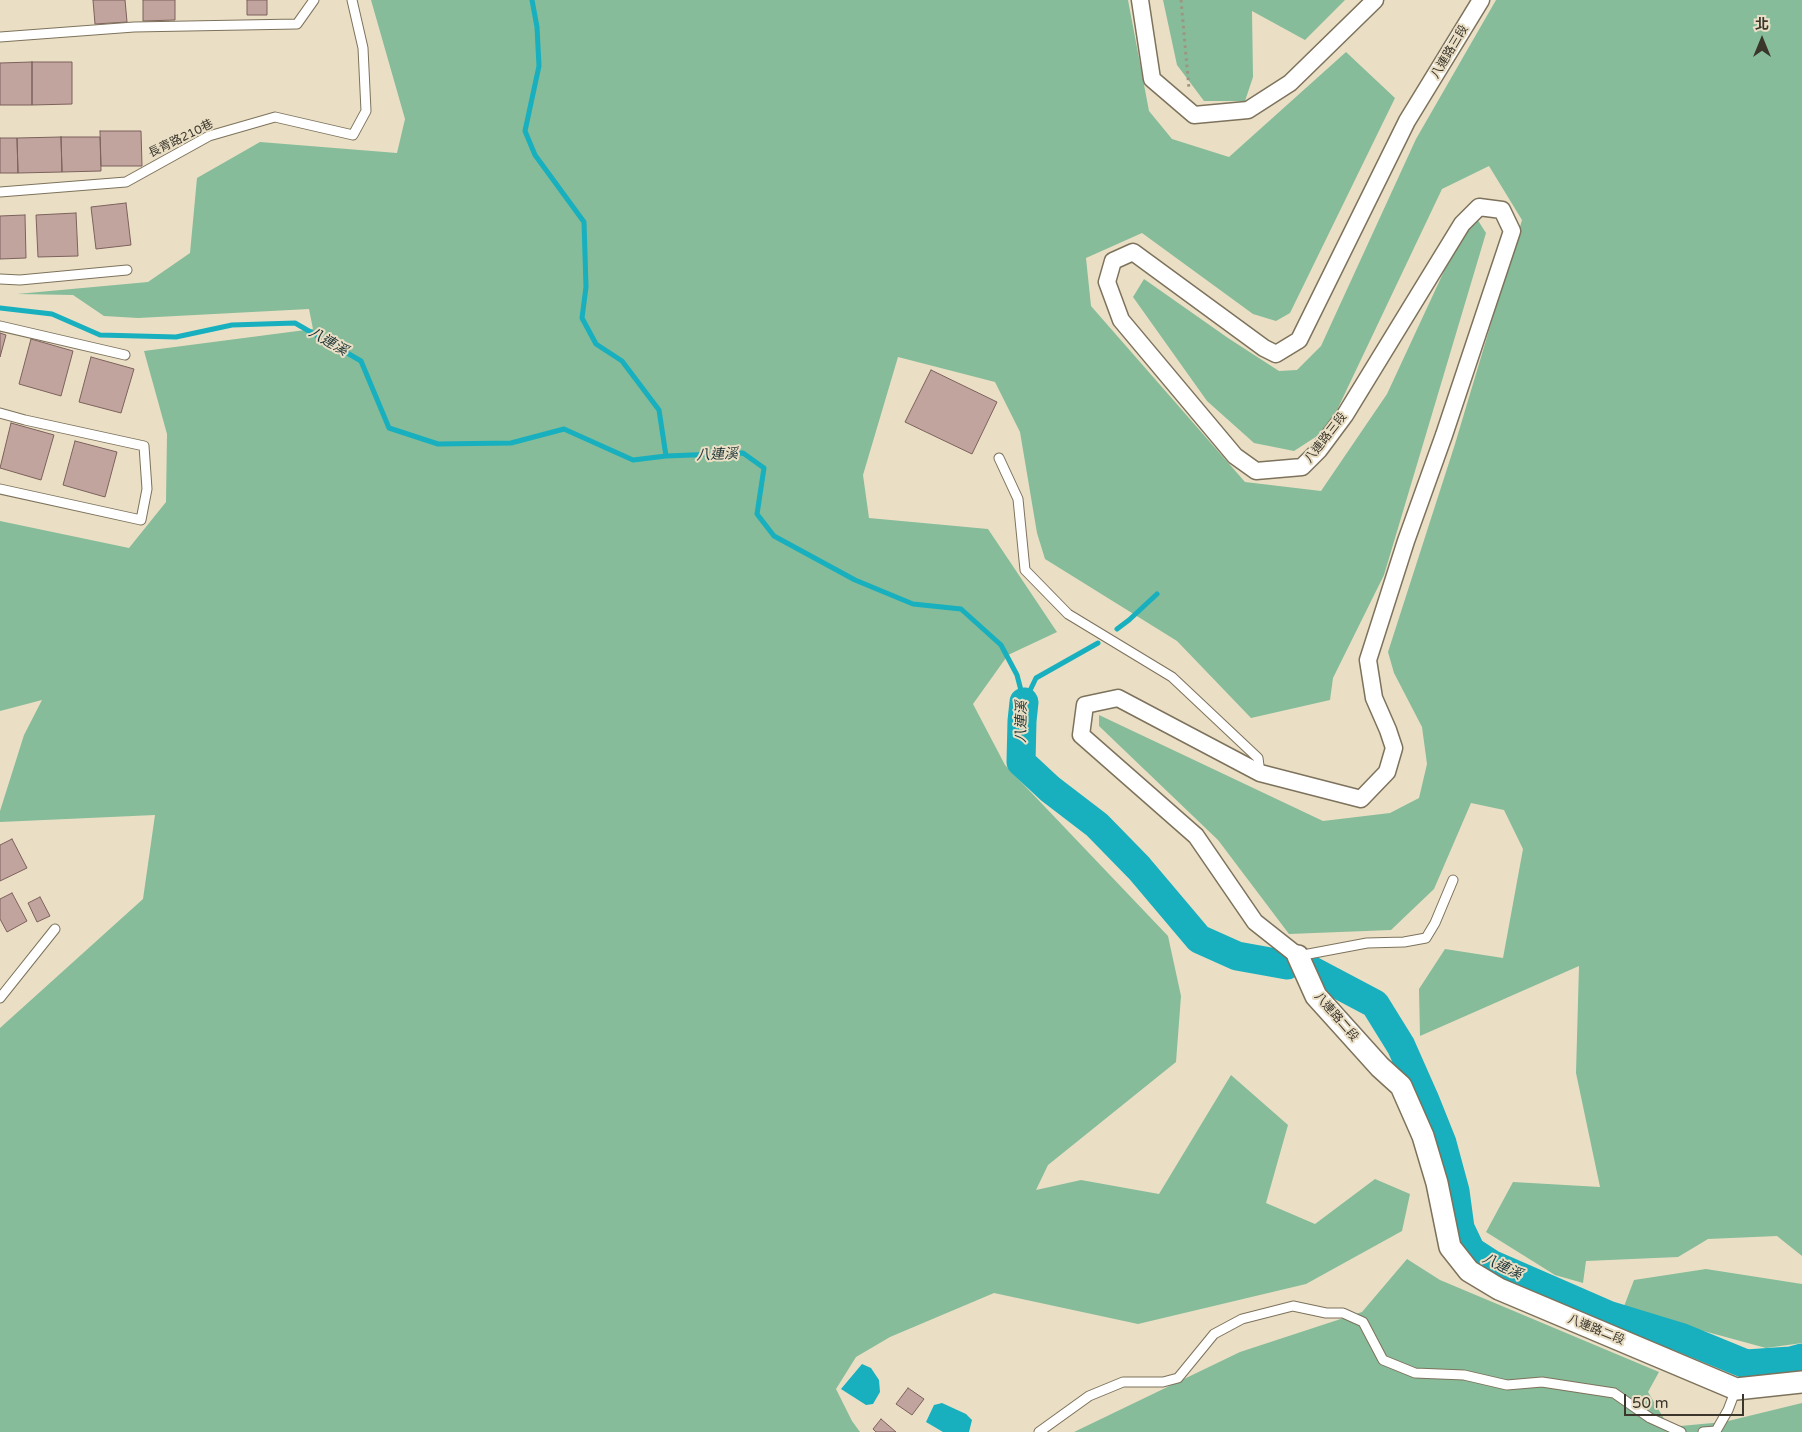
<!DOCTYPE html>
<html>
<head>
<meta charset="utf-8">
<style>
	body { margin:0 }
	#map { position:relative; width:1802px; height:1432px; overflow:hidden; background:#eadfc5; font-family:"Varela Round","Noto Sans TC",sans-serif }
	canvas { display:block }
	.north { position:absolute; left:1737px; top:15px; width:50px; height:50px; -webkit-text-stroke:4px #eadfc5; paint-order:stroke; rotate:0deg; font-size:14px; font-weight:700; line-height:20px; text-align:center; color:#3b362c }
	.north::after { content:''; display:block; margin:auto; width:18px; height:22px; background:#3b362c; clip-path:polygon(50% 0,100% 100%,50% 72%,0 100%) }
	.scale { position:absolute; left:1624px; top:1394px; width:120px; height:22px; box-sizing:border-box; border:2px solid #3b362c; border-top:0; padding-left:6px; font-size:15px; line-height:18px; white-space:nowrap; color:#3b362c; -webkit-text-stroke:4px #eadfc5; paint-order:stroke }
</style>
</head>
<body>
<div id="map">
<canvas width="1802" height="1432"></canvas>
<div class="north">北</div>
<div class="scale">50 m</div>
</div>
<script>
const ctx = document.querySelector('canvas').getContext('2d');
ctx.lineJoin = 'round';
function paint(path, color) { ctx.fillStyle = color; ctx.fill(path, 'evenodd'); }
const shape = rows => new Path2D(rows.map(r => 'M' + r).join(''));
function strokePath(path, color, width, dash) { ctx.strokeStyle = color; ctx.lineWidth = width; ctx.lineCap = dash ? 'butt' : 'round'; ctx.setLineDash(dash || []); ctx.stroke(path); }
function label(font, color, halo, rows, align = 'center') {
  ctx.font = font + ' "Varela Round","Noto Sans TC",sans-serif'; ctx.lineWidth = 4; ctx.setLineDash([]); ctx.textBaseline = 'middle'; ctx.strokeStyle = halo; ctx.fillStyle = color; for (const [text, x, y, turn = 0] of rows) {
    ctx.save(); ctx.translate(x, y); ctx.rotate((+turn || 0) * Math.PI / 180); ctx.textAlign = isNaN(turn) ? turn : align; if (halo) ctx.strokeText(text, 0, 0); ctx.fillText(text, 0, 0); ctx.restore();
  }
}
const green = shape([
	[371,0,1128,0,1149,111,1172,139,1229,157,1346,52,1395,98,1290,313,1276,321,1253,314,1142,233,1086,258,1091,306,1245,482,1321,491,1387,394,1472,211,1486,233,1384,575,1333,678,1330,700,1251,718,1177,641,1045,559,1037,533,1020,432,995,382,898,357,863,475,869,518,988,529,1057,632,1008,655,973,704,1005,765,1168,936,1181,996,1176,1062,1048,1165,1036,1190,1081,1180,1159,1194,1231,1075,1288,1125,1266,1203,1315,1224,1375,1179,1410,1194,1402,1231,1306,1284,1138,1324,994,1293,890,1337,856,1357,836,1389,852,1421,860,1432,0,1432,0,1028,143,899,155,815,0,822,0,811,24,735,42,700,0,711,0,521,129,548,166,502,167,434,144,351,313,329,309,309,138,318,104,316,73,295,17,294,148,282,190,253,197,178,260,142,397,153,405,119],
	[1163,0,1345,0,1305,40,1252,11,1253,77,1245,101,1204,101,1177,65],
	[1496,0,1802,0,1802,1256,1777,1236,1708,1239,1678,1257,1586,1261,1583,1283,1555,1275,1486,1232,1513,1182,1600,1187,1576,1073,1579,966,1420,1036,1419,989,1445,949,1503,958,1523,849,1504,810,1471,803,1434,889,1391,930,1289,934,1218,840,1099,726,1099,715,1323,821,1390,813,1419,798,1427,764,1422,727,1394,673,1388,652,1455,444,1522,220,1489,166,1442,189,1328,429,1294,451,1254,443,1207,401,1133,297,1144,279,1228,338,1279,371,1297,370,1321,346,1416,139],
	[1407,1259,1440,1280,1659,1372,1648,1392,1669,1427,1724,1422,1802,1403,1802,1432,1074,1432,1240,1352,1362,1312],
	[1706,1269,1802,1284,1802,1343,1766,1348,1623,1309,1634,1280]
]);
const water = shape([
	[862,1364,871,1368,879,1380,880,1392,873,1404,866,1405,841,1389],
	[942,1403,966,1414,972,1420,969,1432,943,1432,926,1422,934,1405]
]);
const stream = shape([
	[532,0,537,27,539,66,525,131,535,155,584,222,586,287,582,318,596,344,622,361,659,410,666,456],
	[0,308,52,314,100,335,176,337,232,325,295,323,361,361,389,428,438,444,511,443,564,429,633,460,666,456,743,453,764,468,757,514,774,536,855,580,913,604,961,609,1001,645,1017,675,1024,702],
	[1117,629,1129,620,1157,594],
	[1025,701,1036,678,1098,643]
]);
const river = shape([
	[1024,702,1022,721,1021,762,1050,789,1097,825,1139,868,1199,939,1237,956,1287,965],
	[1307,968,1375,1004,1401,1046,1424,1098,1442,1143,1455,1191,1460,1228,1471,1251,1491,1264,1608,1315,1680,1337,1746,1364,1791,1361,1802,1358]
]);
const building = shape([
	[93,0,125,0,127,22,95,24,93,0],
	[143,0,175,0,175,20,143,21,143,0],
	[247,0,267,0,267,15,247,15,247,0],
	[32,62,72,62,72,104,32,105,32,62],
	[32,62,32,105,0,105,0,63,32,62],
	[100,131,141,131,142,166,101,166,100,131],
	[61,137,100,137,101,171,62,172,61,137],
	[61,137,62,172,18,173,17,138,61,137],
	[0,138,17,138,18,173,0,173,0,138],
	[126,203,131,245,96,249,91,207,126,203],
	[76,213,78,256,38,257,36,215,76,213],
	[25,215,26,258,0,259,0,216,25,215],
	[0,333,6,335,0,357,0,333],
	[31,339,73,351,61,396,19,384,31,339],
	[91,357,134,369,121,413,79,402,91,357],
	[931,370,997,402,972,454,905,422,931,370],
	[11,423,54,435,41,480,0,468,11,423],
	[75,441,117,452,105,497,63,485,75,441],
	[12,839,27,868,0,881,0,845,12,839],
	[12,893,27,921,7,932,0,919,0,899,12,893],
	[40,897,50,916,37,922,28,903,40,897],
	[908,1388,924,1399,912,1415,896,1404,908,1388],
	[881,1419,896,1432,876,1432,873,1429,881,1419]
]);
const path = shape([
	[1181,0,1189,89]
]);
const service = shape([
	[0,37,134,27,297,24,314,0],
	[0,192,126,182,209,136,275,117,353,135,366,111,363,48,352,0],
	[0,279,20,280,127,270],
	[0,326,125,355],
	[0,413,25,420,144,446,147,489,141,520,0,489],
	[999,458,1018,499,1025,570,1068,614,1172,677,1258,758,1260,773],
	[1298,956,1367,943,1404,942,1426,938,1435,923,1453,880],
	[0,998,55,929],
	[1039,1432,1089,1396,1123,1382,1163,1382,1178,1378,1214,1334,1242,1319,1293,1306,1326,1313,1343,1313,1363,1322,1383,1360,1415,1373,1464,1375,1507,1385,1542,1382,1614,1393,1650,1418,1681,1432],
	[1703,1432,1716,1431,1728,1410,1736,1389]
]);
const minor = shape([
	[1140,0,1152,79,1194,115,1248,110,1290,83,1375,0],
	[1298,956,1255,922,1196,836,1081,735,1085,705,1118,698,1260,773,1361,799,1387,772,1394,748,1388,730,1374,698,1368,660,1406,541,1444,435,1512,231,1502,210,1479,207,1462,224,1345,415,1319,450,1302,467,1256,471,1235,456,1121,320,1107,282,1113,261,1133,252,1264,348,1276,354,1299,340,1407,121,1481,0]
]);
const tertiary = shape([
	[1298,956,1316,996,1380,1067,1401,1086,1423,1136,1437,1183,1450,1247,1469,1271,1499,1289,1736,1389,1802,1382]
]);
const streetNames = [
	["八連路三段",1450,52,-59],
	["長青路210巷",181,139,-26],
	["八連路三段",1326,438,-52],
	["八連路二段",1336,1017,49],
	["八連路二段",1596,1330,22]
];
const waterNames = [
	["八連溪",328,342,30],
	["八連溪",717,455,-2],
	["八連溪",1022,722,-89],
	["八連溪",1502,1267,26]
];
paint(green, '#86bc99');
paint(water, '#18afbe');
strokePath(stream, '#18afbe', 5);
strokePath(river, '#18afbe', 29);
paint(building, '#c2a49e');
strokePath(building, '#7c615c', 1);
strokePath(service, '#7d725b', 11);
strokePath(minor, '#7d725b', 19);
strokePath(tertiary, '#7d725b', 24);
strokePath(path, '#9d9481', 3, [2.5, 4]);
strokePath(service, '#fff', 9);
strokePath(minor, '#fff', 16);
strokePath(tertiary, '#fff', 21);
label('12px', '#3b362c', '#eadfc5', streetNames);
label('italic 14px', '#1e3538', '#eadfc5', waterNames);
</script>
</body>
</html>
